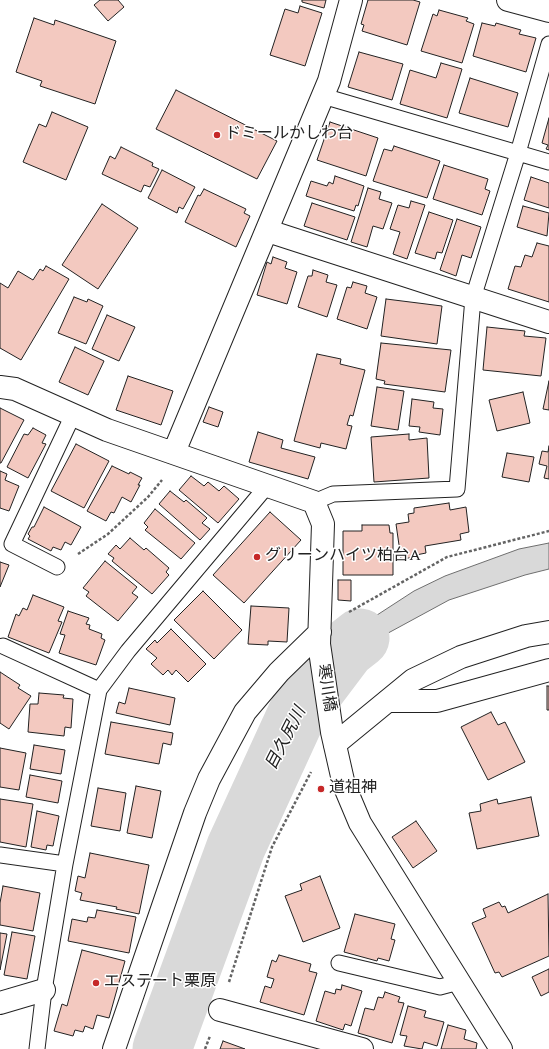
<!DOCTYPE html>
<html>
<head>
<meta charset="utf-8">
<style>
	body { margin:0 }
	canvas { display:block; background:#fff }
</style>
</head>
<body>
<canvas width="549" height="1049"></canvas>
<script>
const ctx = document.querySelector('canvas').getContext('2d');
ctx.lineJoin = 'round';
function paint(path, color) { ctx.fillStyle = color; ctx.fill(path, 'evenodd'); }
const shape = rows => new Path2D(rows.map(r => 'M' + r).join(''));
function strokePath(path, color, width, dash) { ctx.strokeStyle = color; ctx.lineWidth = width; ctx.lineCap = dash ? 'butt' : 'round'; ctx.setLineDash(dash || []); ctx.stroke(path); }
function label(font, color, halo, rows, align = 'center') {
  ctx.font = font + ' Spectral,"Noto Sans JP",serif'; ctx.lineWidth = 3; ctx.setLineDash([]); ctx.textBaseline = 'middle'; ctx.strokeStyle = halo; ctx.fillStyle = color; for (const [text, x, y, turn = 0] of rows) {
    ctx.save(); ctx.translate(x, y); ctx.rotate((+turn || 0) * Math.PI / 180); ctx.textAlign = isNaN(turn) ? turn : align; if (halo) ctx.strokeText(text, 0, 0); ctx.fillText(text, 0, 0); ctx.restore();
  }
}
const water = shape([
	[549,543,549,569,525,575,449,600,379,638,358,655,339,674,309,720,304,674,336,644,354,630,414,591,445,576,519,549,549,543]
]);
const pier = shape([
	[335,642,339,677,310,722,303,672,335,642]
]);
const river = shape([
	[162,1049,236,847,297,714,346,649,360,638]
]);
const building = shape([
	[100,0,118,0,124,7,108,21,94,5,100,0],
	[302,0,326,0,324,8,302,2,302,0],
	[368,0,413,0,420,2,407,45,362,31,364,25,361,24,368,0],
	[300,6,322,13,305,66,270,55,285,9,298,13,300,6],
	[439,10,468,18,466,21,474,24,462,63,421,51,433,14,437,16,439,10],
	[34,18,54,25,55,20,116,41,95,104,40,86,42,81,16,72,34,18],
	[482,23,495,26,496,23,521,30,519,34,536,38,526,72,473,56,482,23],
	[359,52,403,64,392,100,348,87,359,52],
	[441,63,462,69,447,118,400,104,410,70,436,78,441,63],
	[470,78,518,93,508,127,459,113,470,78],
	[176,90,277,141,257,179,156,129,176,90],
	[52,112,88,127,66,180,23,162,39,124,46,127,52,112],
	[549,118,549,150,546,149,548,145,542,143,549,118],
	[330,122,378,138,366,176,317,160,330,122],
	[394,146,440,161,427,198,373,181,384,149,392,151,394,146],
	[121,147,153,163,152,166,159,169,150,187,144,185,141,192,102,174,110,156,115,159,121,147],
	[444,165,488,179,485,189,490,191,482,215,433,199,444,165],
	[162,170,195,187,183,209,179,207,177,213,148,198,162,170],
	[335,176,364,186,358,206,356,205,354,211,306,196,311,181,327,186,329,182,333,184,335,176],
	[531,177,549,183,549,208,524,200,531,177],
	[368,188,381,192,379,199,392,203,383,229,373,226,367,247,351,242,368,188],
	[204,189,246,209,244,213,250,216,236,247,185,222,198,195,200,196,204,189],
	[411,201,425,205,407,259,393,254,400,232,390,229,398,205,409,208,411,201],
	[312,203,355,217,347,240,304,226,312,203],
	[102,204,138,228,98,289,62,265,102,204],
	[523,206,549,213,547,236,517,227,523,206],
	[429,212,453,220,442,253,437,252,435,259,415,253,429,212],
	[457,219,481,227,471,258,462,255,456,276,440,270,457,219],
	[537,243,549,246,549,302,508,289,515,266,521,267,525,255,532,257,537,243],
	[273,257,287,262,285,268,297,272,287,304,257,295,267,262,271,264,273,257],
	[46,266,69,279,21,360,0,348,0,283,8,288,18,271,33,280,40,269,43,271,46,266],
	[313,270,328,275,326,282,337,285,327,317,298,307,308,276,312,276,313,270],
	[353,282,367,286,365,293,377,297,367,329,337,319,347,287,351,288,353,282],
	[74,297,87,302,88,299,103,306,86,344,58,333,74,297],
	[386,299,442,306,437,344,381,336,386,299],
	[107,315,135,327,119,361,92,349,107,315],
	[487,327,525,331,524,336,546,338,541,376,483,370,487,327],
	[381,343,451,350,445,392,384,384,385,381,376,379,381,343],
	[75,347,104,361,88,395,59,382,75,347],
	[317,354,341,359,340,364,365,370,353,416,350,415,347,425,352,426,346,449,321,443,320,448,294,441,317,354],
	[128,376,173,391,161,425,116,410,128,376],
	[549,381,549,410,543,409,549,381],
	[377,387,404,391,398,430,371,426,377,387],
	[523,392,530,423,497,431,489,400,523,392],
	[412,399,434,402,433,408,443,409,440,435,419,432,420,427,409,426,412,399],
	[209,407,223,412,218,427,203,422,209,407],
	[0,408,24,420,1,463,0,463,0,408],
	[33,428,46,435,42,443,46,444,28,478,7,467,24,434,28,435,33,428],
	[258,432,283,440,281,448,315,457,308,479,249,462,258,432],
	[409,434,409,440,427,438,429,478,374,482,371,437,409,434],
	[76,444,109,461,84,508,51,491,76,444],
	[549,446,549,479,544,478,547,466,539,464,542,451,548,452,549,446],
	[507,453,534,457,529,482,502,477,507,453],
	[112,466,129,474,130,472,142,478,138,485,140,485,131,502,122,497,114,513,111,512,106,521,87,511,112,466],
	[0,471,7,474,5,480,19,486,9,511,0,508,0,471],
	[191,476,204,486,208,482,219,491,224,486,239,499,218,523,179,490,191,476],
	[170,491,184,502,186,500,207,518,202,523,210,529,200,540,159,504,170,491],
	[449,503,450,510,466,507,469,532,460,534,461,540,425,546,426,553,416,555,417,557,401,559,396,524,409,522,408,514,414,513,414,508,449,503],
	[44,507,81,527,71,545,65,542,61,550,53,547,51,551,28,539,30,536,28,534,32,527,34,527,44,507],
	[155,509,195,543,181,559,145,530,148,527,144,523,155,509],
	[270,512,301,540,244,603,213,575,270,512],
	[362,525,389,525,390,533,393,533,393,575,343,575,343,531,362,531,362,525],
	[130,538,144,550,146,548,169,568,166,572,169,575,152,594,112,561,114,558,108,554,116,545,120,549,130,538],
	[105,561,137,587,132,593,138,597,118,621,86,596,89,592,83,588,105,561],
	[0,562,9,565,0,587,0,562],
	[338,580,351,580,351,601,338,600,338,580],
	[203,591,242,630,214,659,174,620,203,591],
	[33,595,64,607,58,621,62,622,49,653,8,637,16,614,19,616,23,608,27,610,33,595],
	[251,606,289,608,287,642,268,641,268,645,248,644,251,606],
	[68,611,89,618,86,624,90,625,89,629,102,634,101,638,105,640,96,665,59,653,65,635,60,634,68,611],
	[171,629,206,664,188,682,176,670,172,675,168,670,163,675,151,664,157,658,146,649,155,640,157,643,171,629],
	[0,672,20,685,18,688,31,696,9,729,0,723,0,672],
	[547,686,549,686,549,710,547,710,547,686],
	[129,688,175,698,170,725,116,713,119,702,125,704,129,688],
	[39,693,64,695,63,698,73,699,71,728,65,727,64,736,28,732,30,704,38,704,39,693],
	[491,712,498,725,505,722,525,762,488,780,461,727,491,712],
	[111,722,173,733,171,745,163,743,159,764,105,754,111,722],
	[34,745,65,750,61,774,30,769,34,745],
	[0,748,26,753,19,790,0,787,0,748],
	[30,775,62,781,58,803,26,797,30,775],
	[136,786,161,791,152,838,127,833,136,786],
	[98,788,126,793,120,831,91,826,98,788],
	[531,797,539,836,477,849,469,813,481,811,480,804,497,799,498,804,531,797],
	[0,799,33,804,26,847,0,842,0,799],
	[37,811,59,816,53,846,47,845,46,850,31,847,37,811],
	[416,821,437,851,413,868,392,837,416,821],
	[90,853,149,865,139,914,116,909,117,907,80,900,82,893,75,891,78,876,85,878,90,853],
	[320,876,340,928,303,942,285,896,302,890,300,884,320,876],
	[3,886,40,893,33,931,0,925,0,903,3,886],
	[548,894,549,956,502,977,499,972,495,973,472,923,486,917,483,909,499,902,502,907,505,906,508,913,548,894],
	[97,910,136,917,129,953,68,941,72,919,87,922,88,917,95,918,97,910],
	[355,914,395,924,391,939,395,940,389,961,378,958,377,961,344,952,355,914],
	[12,932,35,936,27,979,4,975,12,932],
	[0,933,7,934,0,970,0,933],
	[82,950,125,961,109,1018,97,1015,93,1029,85,1026,83,1032,75,1030,73,1036,54,1031,62,1004,67,1006,82,950],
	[279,955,311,964,309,971,317,973,304,1015,260,1002,265,986,271,988,274,979,267,977,272,960,276,962,279,955],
	[549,969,549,992,541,996,532,977,549,969],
	[342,985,362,991,351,1026,345,1024,343,1030,316,1021,325,991,335,994,336,989,341,990,342,985],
	[385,992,400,997,398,1002,404,1003,392,1043,358,1033,365,1008,374,1010,378,997,383,998,385,992],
	[408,1006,426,1011,424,1017,444,1022,437,1046,424,1042,422,1049,404,1046,407,1036,400,1035,408,1006],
	[448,1025,466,1030,464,1039,477,1043,476,1049,441,1049,448,1025],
	[223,1041,245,1049,220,1049,223,1041]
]);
const path = shape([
	[78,554,108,534,148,497,162,480],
	[349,612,447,557,549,531],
	[229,982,272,847,311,772],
	[205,1049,210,1036]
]);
const lane = shape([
	[323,96,549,162],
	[314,502,333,494,457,489,473,298,518,153,549,44],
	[57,567,12,544,73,415],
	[3,646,99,690],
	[0,855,65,864],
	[339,963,440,987,459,982],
	[37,1049,44,990,65,864,99,690,128,651,267,486]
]);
const street = shape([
	[508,0,549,11],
	[268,231,549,322],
	[0,387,15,389,107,430,314,502,323,524,319,644,332,732,344,785,360,823,501,1049],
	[174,452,329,81,351,0],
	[388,701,437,701,549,670],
	[0,1003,44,990],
	[220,1010,362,1049],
	[114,1049,195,813,209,779,245,712,279,672,320,632]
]);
const secondary = shape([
	[335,744,413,680,461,657,526,636,549,632]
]);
const markers = [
	[217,135,4,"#c62828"],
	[257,557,4,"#c62828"],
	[321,789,4,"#c62828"],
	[96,983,4,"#c62828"]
];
const poiNames = [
	["ドミールかしわ台",225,135],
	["グリーンハイツ柏台A",265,557],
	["道祖神",329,789],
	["エステート栗原",104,983]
];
const streetNames = [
	["寒川橋",325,688,81]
];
const waterNames = [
	["目久尻川",287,739,-63]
];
paint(water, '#d9d9d9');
strokePath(water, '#6f6f6f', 1);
paint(pier, '#fff');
strokePath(pier, '#6f6f6f', 1);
strokePath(river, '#d9d9d9', 59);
paint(building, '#f3c9c0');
strokePath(building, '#222', 1);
strokePath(lane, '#222', 17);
strokePath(street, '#222', 24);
strokePath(secondary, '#222', 24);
strokePath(path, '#646464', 2.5, [3, 2]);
strokePath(lane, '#fff', 15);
strokePath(street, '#fff', 22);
strokePath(secondary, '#fff', 22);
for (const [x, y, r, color] of markers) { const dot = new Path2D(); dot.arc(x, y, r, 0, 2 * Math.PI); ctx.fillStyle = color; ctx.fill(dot); strokePath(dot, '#fff', 1.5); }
label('16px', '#222', '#fff', poiNames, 'left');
label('16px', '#222', '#fff', streetNames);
label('italic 17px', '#222', '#fff', waterNames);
</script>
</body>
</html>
